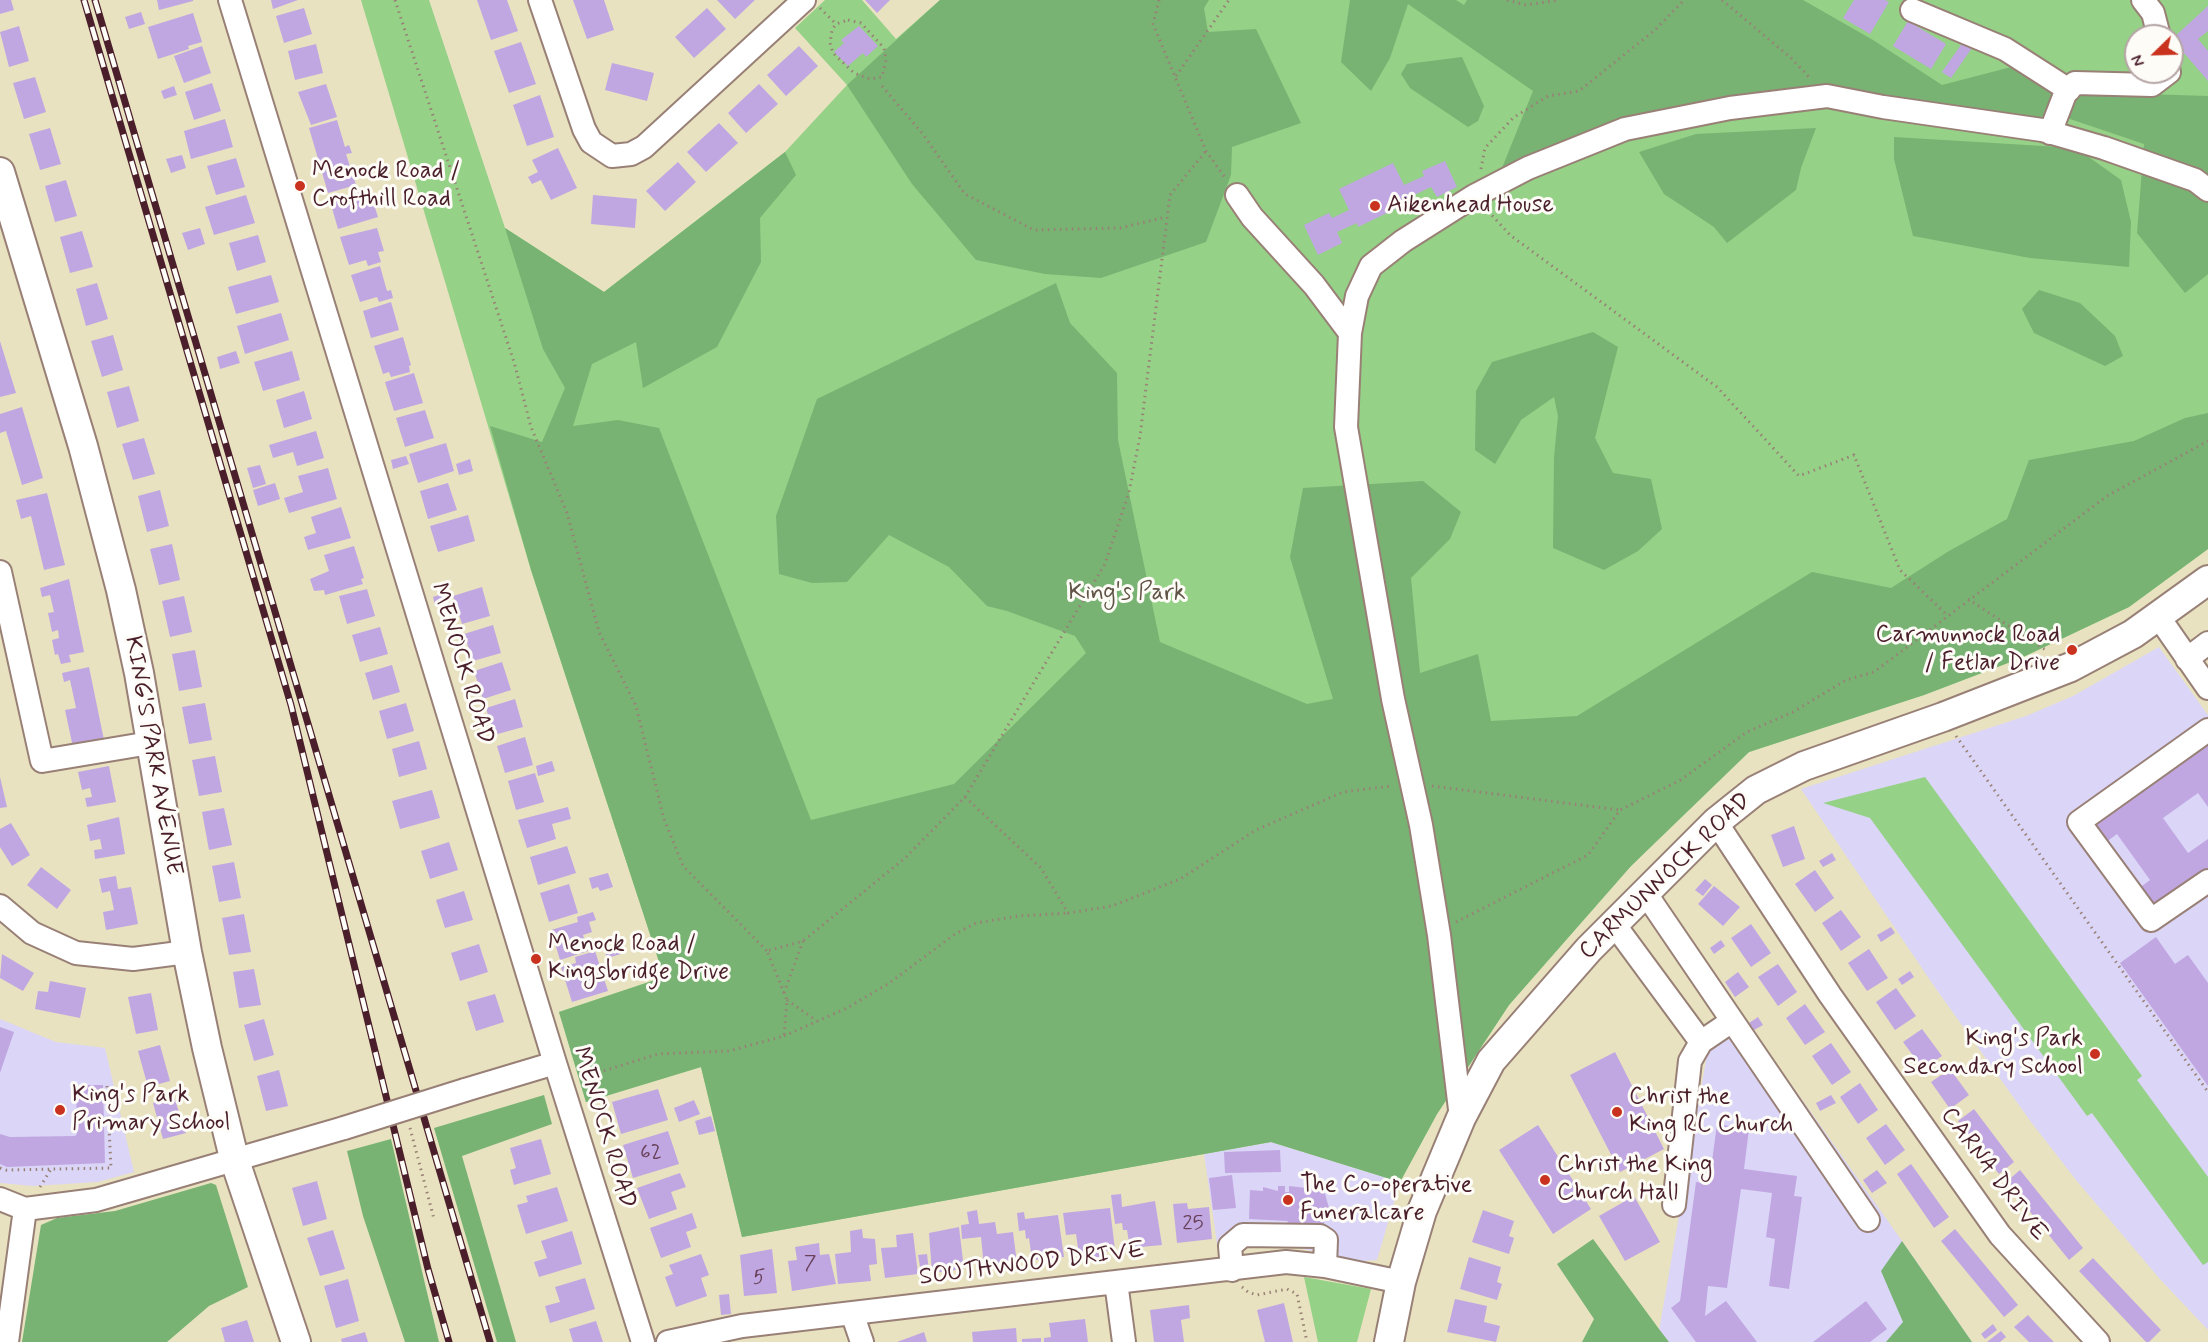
<!DOCTYPE html>
<html>
<head>
<meta charset="utf-8">
<style>
	body { margin:0 }
	#map { position:relative; width:2208px; height:1342px; overflow:hidden; background:#e8e2c0; font-family:Mynerve,sans-serif }
	canvas { display:block }
	.north { position:absolute; left:2124px; top:24px; width:60px; height:60px; box-sizing:border-box; background:#fdfcf7; border:2px solid #b5a4a5; border-radius:50%; rotate:247deg; font-size:16px; font-weight:700; line-height:24px; text-align:center; color:#4a1f2b }
	.north::after { content:''; display:block; margin:auto; width:21px; height:27px; background:#c8321e; clip-path:polygon(50% 0,100% 100%,50% 72%,0 100%) }
</style>
</head>
<body>
<div id="map">
<canvas width="2208" height="1342"></canvas>
<div class="north">N</div>
</div>
<script>
const ctx = document.querySelector('canvas').getContext('2d');
ctx.lineJoin = 'round';
function paint(path, color) { ctx.fillStyle = color; ctx.fill(path, 'evenodd'); }
const shape = rows => new Path2D(rows.map(r => 'M' + r).join(''));
function strokePath(path, color, width, dash) { ctx.strokeStyle = color; ctx.lineWidth = width; ctx.lineCap = dash ? 'butt' : 'round'; ctx.setLineDash(dash || []); ctx.stroke(path); }
function label(font, color, halo, rows, align = 'center') {
  ctx.font = font + ' Mynerve,sans-serif'; ctx.lineWidth = 6; ctx.setLineDash([]); ctx.textBaseline = 'middle'; ctx.strokeStyle = halo; ctx.fillStyle = color; for (const [text, x, y, turn = 0] of rows) {
    ctx.save(); ctx.translate(x, y); ctx.rotate((+turn || 0) * Math.PI / 180); ctx.textAlign = isNaN(turn) ? turn : align; if (halo) ctx.strokeText(text, 0, 0); ctx.fillText(text, 0, 0); ctx.restore();
  }
}
const built = shape([
	[2159,647,2208,715,2208,1330,2159,1278,2076,1180,2031,1122,1934,986,1801,789,2026,716,2073,696],
	[0,1019,56,1042,105,1048,134,1172,98,1182,33,1186,0,1183],
	[1747,1022,1902,1241,1972,1342,1657,1342,1708,1049],
	[1271,1142,1400,1182,1377,1260,1362,1261,1288,1246,1218,1250,1204,1154]
]);
const green = shape([
	[361,0,429,0,505,228,604,292,785,152,847,85,795,28,825,0,862,0,896,39,940,0,2208,0,2208,549,2129,607,2021,658,1924,695,1749,752,1631,866,1509,1005,1437,1114,1400,1182,1271,1142,742,1237,701,1067,586,1102,559,1012,664,977,531,570],
	[2136,36,2172,36,2172,72,2136,72],
	[1925,777,2142,1076,2137,1080,2208,1177,2208,1262,2203,1265,2092,1113,2087,1116,1870,818,1823,803],
	[1304,1277,1371,1289,1357,1342,1318,1342]
]);
const forest = shape([
	[940,0,1209,0,1204,8,1208,32,1256,29,1301,123,1232,147,1231,175,1206,242,1101,278,1045,274,976,260,912,184,847,85],
	[1350,0,1456,0,1464,5,1467,0,1803,0,1873,40,1942,85,2015,66,2056,93,2048,113,2031,123,1839,89,1627,125,1502,168,1533,91,1408,4,1390,58,1371,91,1341,62],
	[1462,57,1484,106,1478,121,1468,127,1410,88,1401,74,1407,64],
	[2080,92,2208,96,2208,274,2185,293,2137,233,2144,144,2067,118],
	[1816,128,1801,168,1796,190,1727,243,1714,227,1664,194,1639,152,1696,134],
	[1894,137,2076,148,2121,180,2131,222,2129,267,2030,258,1913,236,1894,159],
	[785,152,796,175,760,218,761,262,717,347,643,388,636,342,592,364,573,426,618,420,659,428,811,820,954,784,1086,653,1075,636,1007,611,987,606,949,567,889,535,847,582,812,583,779,574,776,516,817,399,1056,283,1070,323,1117,373,1118,440,1160,642,1307,704,1333,699,1290,557,1303,488,1423,481,1461,512,1450,539,1411,578,1420,673,1478,654,1491,721,1577,716,1812,572,1891,588,1949,551,2007,519,2029,460,2134,441,2185,418,2208,413,2208,549,2129,607,2021,658,1924,695,1749,752,1631,866,1509,1005,1437,1114,1400,1182,1271,1142,742,1237,701,1067,586,1102,559,1012,664,977,531,570,490,426,542,442,565,388,543,349,505,228,604,292],
	[2039,290,2080,303,2115,336,2123,356,2105,366,2034,333,2022,309],
	[1593,332,1618,347,1595,438,1613,473,1651,479,1662,529,1638,551,1604,570,1553,548,1554,457,1558,416,1554,397,1521,420,1495,464,1475,450,1476,391,1492,362],
	[544,1095,552,1124,462,1156,516,1342,497,1342,434,1128],
	[391,1139,425,1284,439,1342,405,1342,363,1216,347,1151],
	[211,1183,216,1185,248,1287,209,1306,167,1342,22,1342,41,1225,57,1218,115,1211],
	[1593,1239,1659,1329,1669,1342,1582,1342,1594,1319,1557,1264],
	[1902,1241,1972,1342,1886,1342,1903,1322,1881,1271]
]);
const building = shape([
	[0,0,11,0,14,10,0,14],
	[157,0,193,0,193,1,159,10],
	[271,0,298,0,273,9],
	[477,0,507,0,518,31,491,40],
	[573,0,604,0,614,30,587,39],
	[717,0,755,0,735,19],
	[865,0,890,0,877,13],
	[1854,0,1885,0,1889,2,1870,34,1843,18],
	[2208,6,2208,31,2198,39,2208,51,2208,81,2172,39],
	[304,8,312,34,284,43,276,16],
	[707,8,726,29,694,58,675,37],
	[141,12,145,24,129,29,125,17],
	[193,13,202,42,188,46,189,49,158,59,148,27],
	[1908,21,1946,44,1931,69,1893,46],
	[19,26,29,61,9,67,0,32],
	[859,26,878,46,866,57,863,53,848,66,834,52,844,43,841,40],
	[521,42,536,84,509,93,494,51],
	[1963,42,1972,48,1951,78,1942,72],
	[316,44,323,73,295,80,288,51],
	[202,46,211,73,184,83,174,56],
	[799,46,818,66,786,96,767,75],
	[612,63,654,73,647,101,605,90],
	[35,77,46,112,24,119,13,83],
	[212,83,221,111,194,120,185,92],
	[326,84,337,117,311,125,298,92],
	[759,84,778,104,746,133,728,113],
	[174,86,177,95,164,99,161,91],
	[540,95,554,137,527,146,513,105],
	[225,119,233,147,191,159,184,131],
	[337,120,345,147,349,145,352,153,346,154,356,185,328,193,309,128],
	[719,123,738,143,706,172,687,152],
	[50,128,61,164,40,170,29,134],
	[558,148,577,188,551,200,541,180,532,184,528,177,538,172,532,160],
	[182,155,186,168,171,173,166,159],
	[236,158,245,187,216,195,207,166],
	[1445,161,1457,187,1437,197,1431,187,1410,197,1412,201,1358,227,1357,223,1337,232,1342,243,1318,255,1304,225,1329,213,1332,218,1349,210,1339,189,1393,163,1404,185,1424,176,1422,171],
	[678,162,696,182,665,211,646,191],
	[66,180,77,216,55,222,45,186],
	[369,189,378,217,338,229,330,201],
	[246,195,255,223,214,235,205,207],
	[593,195,637,199,635,228,591,224],
	[200,228,205,244,188,250,182,233],
	[377,228,384,251,378,252,381,262,368,266,366,260,349,265,340,237],
	[82,231,93,267,70,273,60,237],
	[258,235,266,262,237,271,229,243],
	[380,266,387,291,391,290,393,298,379,302,377,297,360,302,351,275],
	[271,275,279,302,236,314,228,287],
	[97,283,108,319,86,326,76,289],
	[391,302,399,330,371,338,363,311],
	[281,313,289,340,245,354,237,326],
	[113,335,123,370,102,377,91,341],
	[403,337,411,365,409,366,410,372,391,377,389,372,383,374,374,346],
	[0,341,16,393,0,397],
	[236,351,240,363,220,369,217,357],
	[292,351,300,380,263,391,254,362],
	[414,373,423,403,394,411,385,382],
	[129,386,139,421,117,428,107,392],
	[304,391,312,419,284,428,276,400],
	[22,407,43,478,22,485,6,431,0,433,0,414],
	[425,410,434,438,405,447,396,418],
	[316,431,324,458,297,466,293,452,273,458,269,445],
	[144,438,155,474,133,480,122,444],
	[446,443,454,471,418,483,409,454],
	[406,456,409,464,393,469,391,460],
	[470,459,473,471,459,475,456,464],
	[260,465,266,484,253,488,247,468],
	[328,468,337,499,289,513,284,498,303,492,298,476],
	[275,483,280,499,258,506,253,490],
	[448,483,457,510,428,519,420,491],
	[160,490,169,526,147,532,138,496],
	[47,493,65,565,44,570,31,516,21,519,16,500],
	[341,507,351,538,308,550,304,537,316,533,311,517],
	[468,515,475,541,438,552,430,526],
	[172,544,180,580,159,585,150,549],
	[354,546,364,578,361,579,363,584,325,595,324,590,314,591,310,579,329,571,324,555],
	[69,579,84,652,69,655,71,662,61,664,58,654,55,655,52,640,59,638,58,630,52,632,48,613,54,612,50,595,42,597,40,588],
	[482,587,490,616,462,624,453,596],
	[367,589,375,616,347,624,339,596],
	[445,593,448,601,435,605,433,597],
	[184,596,192,632,170,637,162,601],
	[493,625,501,653,473,661,464,634],
	[380,627,388,654,360,662,352,635],
	[195,650,202,687,179,691,172,654],
	[502,662,511,690,483,699,474,671],
	[392,665,400,692,373,700,365,673],
	[89,667,104,740,74,752,65,710,76,708,70,680,64,682,62,673],
	[515,699,523,727,494,735,486,708],
	[205,703,212,740,189,744,182,707],
	[406,703,414,731,387,739,379,711],
	[525,737,533,765,505,773,497,746],
	[2208,738,2208,807,2198,793,2163,818,2188,853,2208,839,2208,869,2153,909,2138,889,2150,880,2117,834,2105,843,2091,823],
	[419,741,427,769,399,777,392,749],
	[215,756,222,792,199,796,192,760],
	[552,761,555,771,538,776,536,766],
	[109,766,116,802,87,807,85,798,92,797,90,788,82,790,78,772],
	[535,773,544,802,516,810,508,781],
	[0,777,7,807,0,808],
	[432,790,440,818,400,829,392,801],
	[568,807,571,819,552,824,556,839,527,848,518,820],
	[224,808,232,845,209,850,202,812],
	[119,817,125,854,95,859,94,850,102,849,100,839,90,841,87,825],
	[11,823,30,855,12,866,0,847,0,829],
	[1794,826,1805,859,1783,867,1771,835],
	[449,842,458,870,430,879,421,851],
	[567,846,576,873,538,885,530,857],
	[1832,853,1836,860,1823,867,1819,861],
	[234,862,241,898,219,902,212,866],
	[41,867,71,890,57,909,27,885],
	[1815,870,1834,898,1815,912,1795,884],
	[608,873,613,887,600,891,598,887,592,889,589,878],
	[116,876,118,889,131,887,138,924,106,930,103,912,114,910,110,891,102,893,99,879],
	[1705,879,1712,885,1703,896,1695,890],
	[569,884,578,913,549,922,540,893],
	[1714,886,1740,907,1723,926,1698,904],
	[464,891,473,920,445,928,436,900],
	[1841,910,1861,937,1841,951,1822,923],
	[593,912,596,920,589,922,592,932,583,935,588,951,560,960,551,930,578,922,577,917],
	[244,914,251,952,229,955,222,918],
	[1751,924,1771,953,1751,967,1731,938],
	[1891,927,1895,933,1881,942,1877,935],
	[2156,937,2175,964,2188,955,2208,983,2208,1086,2120,963],
	[1721,940,1725,946,1714,954,1710,948],
	[479,944,488,972,460,981,451,953],
	[618,944,621,954,607,958,604,948],
	[1869,949,1888,978,1867,991,1848,963],
	[595,951,608,991,572,1002,561,967,576,963,575,957],
	[2,954,34,973,23,991,0,978],
	[1778,964,1797,992,1778,1006,1758,977],
	[254,969,261,1005,239,1008,233,972],
	[1910,971,1914,977,1902,985,1898,979],
	[1738,972,1749,987,1735,997,1725,982],
	[50,981,86,988,80,1018,35,1009,38,991,48,992],
	[1896,988,1916,1016,1895,1030,1876,1002],
	[151,993,158,1030,136,1034,128,997],
	[495,994,504,1022,476,1031,467,1002],
	[1805,1004,1825,1032,1805,1045,1786,1018],
	[1758,1017,1763,1025,1754,1030,1749,1023],
	[264,1019,274,1055,254,1061,244,1025],
	[0,1027,14,1032,0,1073],
	[1922,1029,1942,1056,1923,1069,1903,1042],
	[1831,1043,1851,1072,1832,1085,1812,1056],
	[160,1045,170,1081,148,1087,138,1051],
	[1615,1052,1664,1149,1620,1172,1570,1075],
	[1950,1069,1969,1095,1950,1109,1931,1082],
	[279,1070,288,1106,266,1111,257,1076],
	[1860,1083,1878,1110,1858,1124,1840,1097],
	[76,1085,103,1085,105,1163,7,1167,0,1164,0,1134,10,1137,75,1136,77,1134],
	[658,1089,668,1120,621,1134,612,1102],
	[1831,1095,1836,1103,1820,1111,1816,1103],
	[174,1097,186,1133,163,1139,153,1103],
	[694,1100,700,1114,679,1122,674,1108],
	[1974,1109,2014,1162,1999,1174,1958,1121],
	[711,1116,715,1131,699,1135,695,1121],
	[1717,1124,1749,1129,1744,1169,1797,1176,1794,1196,1802,1197,1789,1289,1769,1286,1775,1239,1766,1237,1772,1193,1741,1189,1727,1288,1708,1286,1705,1316,1726,1301,1757,1342,1696,1342,1671,1308,1680,1301,1696,1182,1709,1184],
	[1886,1124,1905,1150,1885,1165,1866,1138],
	[1538,1125,1591,1209,1553,1234,1499,1150],
	[668,1131,679,1164,633,1178,623,1145],
	[541,1139,551,1174,514,1185,510,1170,516,1168,510,1148],
	[1280,1150,1281,1172,1225,1173,1224,1152],
	[1911,1164,1949,1217,1934,1228,1897,1174],
	[1877,1170,1887,1183,1872,1193,1863,1180],
	[2020,1170,2083,1248,2069,1260,2006,1182],
	[680,1173,686,1187,671,1192,677,1209,649,1219,637,1188],
	[1232,1175,1236,1208,1213,1210,1209,1178],
	[317,1181,327,1219,303,1226,292,1188],
	[1278,1186,1285,1186,1285,1192,1289,1192,1289,1186,1324,1190,1329,1208,1323,1226,1286,1226,1288,1221,1249,1219,1250,1190,1263,1191,1263,1187,1278,1191],
	[557,1187,568,1221,526,1234,517,1205,528,1202,526,1196],
	[1121,1194,1122,1207,1155,1201,1162,1245,1130,1248,1127,1230,1123,1230,1122,1223,1115,1224,1111,1195],
	[1634,1196,1660,1242,1625,1261,1599,1216],
	[1187,1203,1188,1209,1209,1207,1212,1239,1177,1243,1173,1204],
	[1110,1208,1115,1250,1101,1252,1101,1257,1089,1259,1089,1254,1079,1255,1076,1234,1066,1235,1063,1213],
	[977,1210,979,1224,995,1222,997,1234,1013,1232,1017,1263,984,1267,981,1237,962,1239,961,1225,969,1224,967,1212],
	[1483,1210,1514,1221,1509,1236,1514,1238,1509,1254,1472,1242],
	[1024,1212,1025,1219,1058,1215,1064,1257,1032,1260,1029,1238,1026,1239,1025,1230,1019,1231,1017,1213],
	[692,1213,697,1228,686,1232,691,1247,661,1258,650,1228],
	[959,1227,964,1269,932,1273,929,1233],
	[862,1229,863,1238,875,1239,877,1264,869,1265,871,1281,838,1284,835,1254,851,1252,850,1231],
	[1955,1229,2018,1305,2004,1317,1941,1241],
	[333,1230,345,1269,320,1276,307,1238],
	[572,1231,582,1264,539,1277,534,1262,547,1258,541,1241],
	[913,1233,918,1274,885,1278,881,1248,897,1247,896,1235],
	[819,1243,820,1255,829,1254,836,1284,792,1291,788,1261,797,1260,795,1247],
	[772,1249,777,1293,744,1296,740,1255],
	[701,1254,709,1275,701,1278,707,1296,676,1307,665,1277,673,1274,669,1265],
	[927,1254,929,1271,921,1272,918,1255],
	[1469,1257,1501,1267,1497,1282,1502,1284,1497,1300,1460,1289],
	[2093,1258,2161,1330,2149,1342,2146,1342,2079,1271],
	[585,1278,595,1309,550,1323,545,1306,560,1302,555,1287],
	[348,1279,359,1321,336,1328,324,1286],
	[729,1294,731,1314,721,1315,719,1295],
	[1455,1299,1487,1306,1484,1322,1500,1326,1496,1342,1447,1332],
	[1866,1301,1887,1329,1870,1342,1813,1342],
	[1284,1303,1293,1342,1265,1342,1257,1310],
	[1189,1305,1190,1318,1181,1320,1184,1342,1154,1342,1150,1310],
	[2028,1315,2039,1327,2054,1342,2029,1342,2014,1327],
	[1085,1319,1088,1342,1044,1342,1044,1338,1051,1337,1049,1323],
	[247,1320,254,1342,225,1342,221,1328],
	[596,1321,603,1342,573,1342,569,1329],
	[1993,1324,1997,1330,1985,1339,1981,1334],
	[1016,1328,1017,1342,973,1342,972,1332],
	[2001,1331,2006,1337,2000,1342,1987,1342],
	[365,1332,368,1342,342,1342,341,1339],
	[924,1332,927,1342,897,1342],
	[1041,1338,1041,1342,1022,1342,1022,1339]
]);
const path = shape([
	[395,0,514,362,531,427,567,513,599,632,636,706,664,819,683,866,767,951],
	[1159,0,1153,24,1206,151,1226,179],
	[1507,0,1526,5,1559,0],
	[1722,0,1791,58,1811,79],
	[820,8,836,24],
	[848,20,861,23,884,48,886,60,882,77,870,79,854,73,833,53,830,43,832,30,836,24,848,20],
	[1176,76,1229,0],
	[882,86,922,133,965,194,1034,230,1120,228,1166,217],
	[1481,169,1485,148,1513,118,1548,96,1579,91,1655,30,1684,0],
	[1488,211,1510,235,1717,387,1799,476,1854,455,1900,570,1947,615],
	[1968,599,2047,651],
	[1956,736,2208,1092],
	[1432,786,1620,810],
	[965,797,1041,868,1068,913,1112,906,1180,879,1256,830,1343,792,1392,786],
	[1456,922,1588,855,1620,810,1679,781,1747,732,1793,712,1846,680,1874,672,2107,496,2208,441],
	[784,993,803,941],
	[787,1000,817,1021],
	[784,1036,847,1008,888,984,955,934,976,923,1019,916,1068,913],
	[581,1076,584,1077,658,1054,729,1051,784,1036,787,1000,767,951,803,941,904,859,965,797,1105,564,1129,492,1140,436,1170,195,1206,151],
	[410,1128,434,1219],
	[0,1168,6,1170,111,1168,107,1086],
	[40,1187,51,1169],
	[1242,1287,1248,1292,1257,1295,1287,1289,1297,1294,1307,1342]
]);
const minor = shape([
	[230,0,555,1063,643,1342],
	[540,0,584,129,591,142,612,156,631,154,644,147,804,0],
	[2143,0,2153,13,2159,36],
	[1912,10,2005,49,2069,90],
	[2050,133,2065,94,2075,83,2152,85,2169,72],
	[1237,195,1252,217,1314,285,1350,333],
	[0,572,42,761,150,743],
	[2158,616,2208,688],
	[2187,659,2208,643],
	[2208,730,2079,822,2151,920,2208,881],
	[1716,822,1830,995,2000,1235,2098,1342],
	[1646,894,1868,1220],
	[0,906,32,933,76,953,133,959,187,952],
	[1614,924,1701,1042],
	[465,1090,555,1063],
	[1461,1118,1439,935,1421,825,1393,699,1346,427,1350,333,1357,296,1371,266,1403,241,1474,196,1528,168,1625,129,1730,108,1827,96,1883,107,2042,130,2104,148,2195,180,2208,190],
	[0,1199,25,1209,96,1200,344,1128],
	[1674,1205,1690,1061,1701,1042,1732,1021],
	[1232,1270,1230,1246,1243,1235,1320,1236,1326,1240,1325,1266],
	[1116,1282,1124,1342],
	[852,1313,862,1342],
	[7,1342,25,1209],
	[668,1342,742,1326,1286,1262,1325,1266,1401,1282]
]);
const major = shape([
	[0,172,83,446,121,590,139,673,187,952,207,1048,234,1158,296,1342],
	[1389,1342,1401,1282,1422,1211,1461,1118,1491,1061,1589,949,1716,822,1756,790,1804,766,1943,717,2071,667,2133,634,2208,580]
]);
const rail = shape([
	[84,0,291,705,428,1269,449,1342],
	[95,0,490,1342]
]);
const minorBridge = shape([
	[344,1128,465,1090]
]);
const markers = [
	[300,186,6,"#c8321e"],
	[1375,206,6,"#c8321e"],
	[2072,650,6,"#c8321e"],
	[536,959,6,"#c8321e"],
	[2095,1054,6,"#c8321e"],
	[60,1110,6,"#c8321e"],
	[1617,1112,6,"#c8321e"],
	[1545,1180,6,"#c8321e"],
	[1288,1200,6,"#c8321e"]
];
const numberNames = [
	["62",651,1154],
	["25",1193,1225],
	["7",810,1265],
	["5",759,1279]
];
const poiNames = [
	["Menock Road /",312,172],
	["Crofthill Road",312,200],
	["Aikenhead House",1387,206],
	["Carmunnock Road",2060,636,"right"],
	["/ Fetlar Drive",2060,664,"right"],
	["Menock Road /",548,945],
	["Kingsbridge Drive",548,973],
	["King's Park",2083,1040,"right"],
	["Secondary School",2083,1068,"right"],
	["King's Park",72,1096],
	["Primary School",72,1124],
	["Christ the",1629,1098],
	["King RC Church",1629,1126],
	["Christ the King",1557,1166],
	["Church Hall",1557,1194],
	["The Co-operative",1300,1186],
	["Funeralcare",1300,1214]
];
const parkNames = [
	["King's Park",1127,594]
];
const streetNames = [
	["MENOCK ROAD",461,664,73],
	["KING'S PARK AVENUE",152,756,80],
	["CARMUNNOCK ROAD",1666,877,-44],
	["MENOCK ROAD",603,1128,73],
	["CARNA DRIVE",1993,1175,53],
	["SOUTHWOOD DRIVE",1032,1265,-7]
];
paint(built, '#dbd6f7');
paint(green, '#95d186');
paint(forest, '#78b373');
paint(building, '#c0a7e2');
strokePath(minor, '#998076', 26);
strokePath(major, '#998076', 32);
strokePath(path, '#998076', 3, [1.5, 4.5]);
strokePath(minor, '#fff', 22);
strokePath(major, '#fff', 28);
strokePath(rail, '#4a1f2b', 7);
strokePath(rail, '#fdfcf7', 4.5, [14]);
strokePath(minorBridge, '#998076', 26, []);
strokePath(minorBridge, '#fff', 22);
for (const [x, y, r, color] of markers) { const dot = new Path2D(); dot.arc(x, y, r, 0, 2 * Math.PI); ctx.fillStyle = color; ctx.fill(dot); strokePath(dot, '#fdfcf7', 2); }
label('21px', '#684159', null, numberNames);
label('24px', '#4a1f2b', '#fdfcf7', poiNames, 'left');
label('24px', '#605446', '#fdfcf7', parkNames);
label('24px', '#4a1f2b', '#fdfcf7', streetNames);
</script>
</body>
</html>
